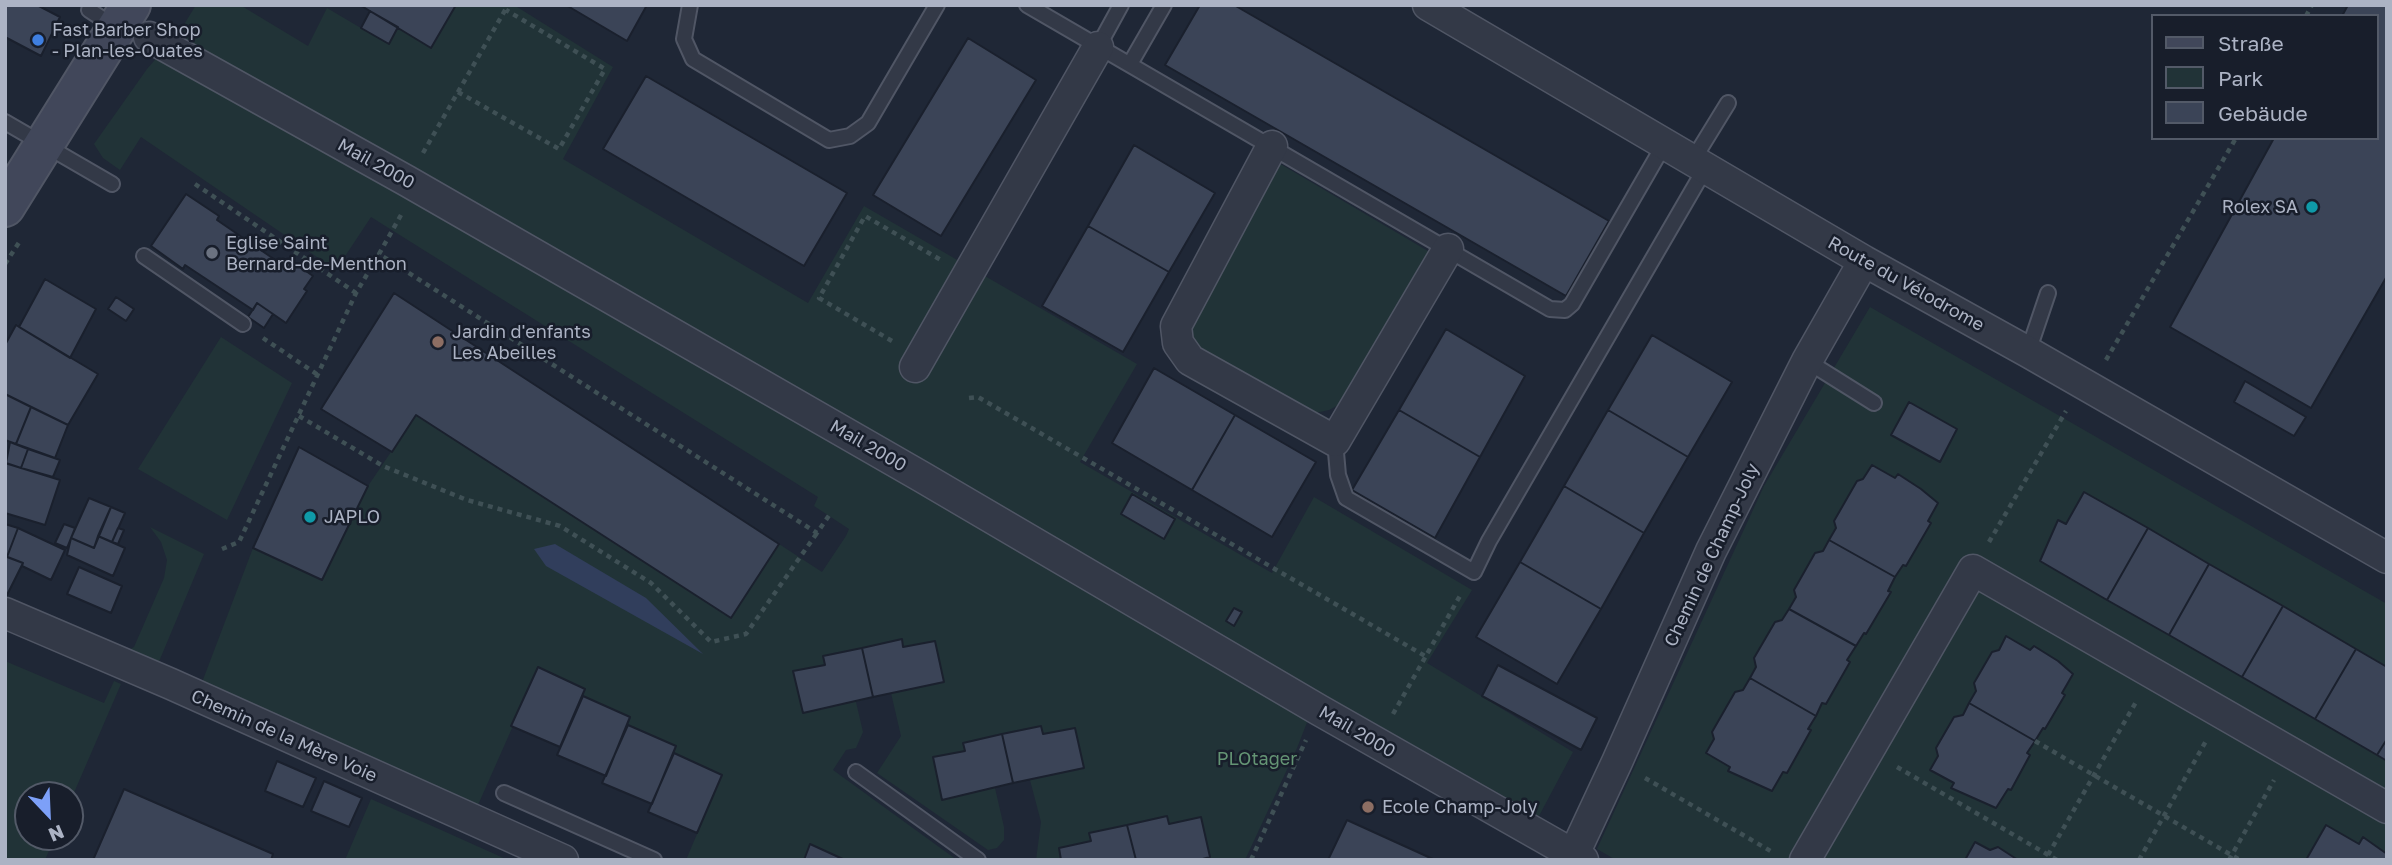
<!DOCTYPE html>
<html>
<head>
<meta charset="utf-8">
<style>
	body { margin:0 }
	#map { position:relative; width:2392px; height:865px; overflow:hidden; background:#1f2736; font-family:"Golos Text",sans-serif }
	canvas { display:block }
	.frame { position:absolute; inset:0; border:7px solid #acb3c4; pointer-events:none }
	.legend { position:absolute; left:2151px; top:14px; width:228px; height:126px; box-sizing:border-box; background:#181e2b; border:2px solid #535a68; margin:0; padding:9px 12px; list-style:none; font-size:21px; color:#acb3c4 }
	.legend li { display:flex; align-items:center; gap:14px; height:35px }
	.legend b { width:35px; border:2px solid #535a68 }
	.north { position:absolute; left:14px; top:781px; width:70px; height:70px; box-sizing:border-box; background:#181e2b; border:2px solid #535a68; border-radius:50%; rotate:157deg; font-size:19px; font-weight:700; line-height:28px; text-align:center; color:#acb3c4 }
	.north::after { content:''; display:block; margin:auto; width:24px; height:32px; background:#7da0f8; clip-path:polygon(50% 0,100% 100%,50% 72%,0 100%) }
</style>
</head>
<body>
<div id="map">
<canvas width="2392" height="865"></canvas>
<div class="frame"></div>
<ul class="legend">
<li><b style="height:9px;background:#41475a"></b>Straße</li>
<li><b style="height:19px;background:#213337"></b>Park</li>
<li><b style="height:19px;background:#3b4457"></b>Gebäude</li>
</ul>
<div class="north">N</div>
</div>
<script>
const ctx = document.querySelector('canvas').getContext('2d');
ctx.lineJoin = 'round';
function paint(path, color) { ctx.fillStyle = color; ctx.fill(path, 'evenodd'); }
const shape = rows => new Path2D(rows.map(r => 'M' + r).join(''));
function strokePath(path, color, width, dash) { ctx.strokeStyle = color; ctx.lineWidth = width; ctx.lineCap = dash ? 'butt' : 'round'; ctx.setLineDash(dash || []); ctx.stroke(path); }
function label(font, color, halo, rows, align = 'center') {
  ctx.font = font + ' "Golos Text",sans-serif'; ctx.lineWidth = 5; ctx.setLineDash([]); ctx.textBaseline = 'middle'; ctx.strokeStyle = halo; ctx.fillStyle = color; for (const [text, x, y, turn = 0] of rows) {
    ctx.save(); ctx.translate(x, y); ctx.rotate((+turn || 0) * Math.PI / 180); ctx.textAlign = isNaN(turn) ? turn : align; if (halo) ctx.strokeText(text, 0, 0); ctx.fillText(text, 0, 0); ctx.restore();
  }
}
const green = shape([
	[196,5,240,5,308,46,327,8,388,44,398,27,431,47,456,5,514,5,613,67,563,159,808,303,864,206,1137,364,1080,462,1272,573,1314,497,1472,590,1427,663,1573,752,1539,816,1319,692,1297,748,1245,860,1036,860,1041,822,1030,780,995,788,1004,827,1004,840,997,848,988,850,877,773,901,736,891,693,856,702,863,732,856,748,846,750,833,770,957,860,845,860,811,844,804,860,686,860,722,775,674,753,676,746,628,725,631,717,583,696,585,689,539,667,478,805,432,787,201,685,253,548,322,580,368,486,416,415,731,618,779,544,822,572,846,536,849,529,814,506,818,497,371,217,336,270,141,137,120,170,103,158,94,144,147,69,180,31],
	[1277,162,1433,254,1348,400,1329,410,1306,415,1203,356,1192,335,1191,315],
	[1870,307,2387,604,2387,860,1616,860,1597,849,1764,486],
	[221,337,292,383,227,520,138,469],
	[150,527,204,554,158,664,121,654,134,647,164,578,167,560,161,542],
	[5,661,104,703,114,681,121,684,70,802,70,795,28,795,28,837,55,837,45,860,5,860],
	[371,799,439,829,508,860,345,860]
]);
const water = shape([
	[555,544,646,598,703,654,546,566,534,549]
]);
const building = shape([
	[5,5,37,5,60,17,41,56,5,37,5,5],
	[360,5,456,5,431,48,360,5],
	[566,5,647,5,627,41,566,5],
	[1200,5,1234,5,1609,221,1566,296,1165,65,1200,5],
	[2348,5,2387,5,2387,276,2311,408,2170,327,2274,138,2376,138,2376,16,2342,16,2348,5],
	[370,11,398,27,389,44,361,28,370,11],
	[968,38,1036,80,941,236,873,195,968,38],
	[646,76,847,193,804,266,603,149,646,76],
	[1134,145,1215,193,1169,272,1088,226,1134,145],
	[186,194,219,216,217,220,284,266,289,259,313,276,304,289,307,291,286,323,257,303,253,310,185,265,183,269,151,246,186,194],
	[1088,226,1169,272,1123,352,1042,306,1088,226],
	[45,279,96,309,70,358,19,327,45,279],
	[394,293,779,544,731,618,416,415,392,452,321,409,394,293],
	[116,297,134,309,126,321,108,309,116,297],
	[257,303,273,314,264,328,248,317,257,303],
	[16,325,98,374,68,425,5,394,5,345,16,325],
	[1446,329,1525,376,1480,457,1399,410,1446,329],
	[1652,335,1732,382,1688,457,1608,410,1652,335],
	[1154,368,1235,415,1192,490,1112,443,1154,368],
	[2245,381,2306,417,2294,436,2234,402,2245,381],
	[5,394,31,407,16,444,5,440,5,394],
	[1909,402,1957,429,1940,462,1891,435,1909,402],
	[31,407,68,425,55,458,16,444,31,407],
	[1399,410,1480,457,1435,538,1352,490,1399,410],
	[1608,410,1688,457,1644,533,1564,486,1608,410],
	[1235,415,1316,462,1272,537,1192,490,1235,415],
	[10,442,28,449,21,468,6,463,10,442],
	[299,447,368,486,322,580,253,548,299,447],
	[28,449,60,460,53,477,21,468,28,449],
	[5,463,60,480,45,525,5,513,5,463],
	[1872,465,1895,478,1898,474,1921,489,1938,503,1928,521,1931,523,1906,566,1903,565,1895,577,1829,540,1836,528,1834,521,1857,481,1863,479,1872,465],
	[1564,486,1644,533,1601,609,1520,562,1564,486],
	[2084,492,2148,528,2107,600,2040,561,2058,520,2066,524,2084,492],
	[1132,494,1175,519,1164,539,1121,514,1132,494],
	[89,498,111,507,94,548,71,538,89,498],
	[111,507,125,513,112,542,98,536,111,507],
	[5,524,18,528,7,557,5,556,5,524],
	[64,524,75,528,67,548,55,543,64,524],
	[18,528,65,550,51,580,22,566,23,563,7,557,18,528],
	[118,528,124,530,118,544,112,542,118,528],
	[2148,528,2209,564,2169,635,2107,600,2148,528],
	[98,536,125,548,113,576,67,555,71,538,94,548,98,536],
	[1829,540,1895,577,1888,591,1891,592,1866,634,1864,633,1856,646,1789,609,1796,597,1794,590,1815,553,1823,551,1829,540],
	[5,556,23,563,5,599,5,556],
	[1520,562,1601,609,1557,684,1476,637,1520,562],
	[2209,564,2283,606,2242,677,2169,635,2209,564],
	[79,567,122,586,111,613,67,594,79,567],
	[2283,606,2356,649,2315,719,2242,677,2283,606],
	[1234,608,1242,612,1234,626,1226,621,1234,608],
	[1789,609,1856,646,1847,660,1850,662,1826,704,1822,703,1816,716,1750,678,1756,667,1754,658,1775,622,1782,620,1789,609],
	[2006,636,2030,650,2034,646,2058,661,2073,674,2062,693,2065,695,2045,729,2043,728,2035,741,1969,703,1976,691,1974,683,1992,652,1999,650,2006,636],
	[902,639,903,647,935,641,944,682,873,697,862,648,902,639],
	[862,648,873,697,803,713,793,671,825,665,823,656,862,648],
	[2356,649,2387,667,2387,739,2377,755,2315,719,2356,649],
	[1498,665,1597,718,1581,750,1482,696,1498,665],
	[538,667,585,689,560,747,511,726,538,667],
	[1750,678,1816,716,1808,729,1811,730,1787,773,1783,772,1772,791,1728,771,1730,767,1706,753,1714,739,1712,732,1735,692,1743,690,1750,678],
	[583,696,630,717,606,776,557,755,583,696],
	[1969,703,2035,741,2027,753,2030,755,2011,790,2008,789,1996,808,1951,788,1954,783,1930,770,1938,756,1936,748,1954,717,1963,715,1969,703],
	[628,725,676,746,652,804,602,783,628,725],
	[1041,726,1043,734,1075,728,1084,768,1013,783,1002,734,1041,726],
	[1002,734,1013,783,942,800,933,757,965,751,963,743,1002,734],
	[2387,739,2387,761,2377,755,2387,739],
	[674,753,722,775,697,833,648,812,674,753],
	[277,761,316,778,303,807,265,791,277,761],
	[324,781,362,798,349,827,311,811,324,781],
	[124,789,273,854,271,860,93,860,124,789],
	[1167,816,1169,824,1201,817,1210,857,1199,860,1136,860,1127,825,1167,816],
	[1347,820,1435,860,1328,860,1347,820],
	[1127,825,1136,860,1061,860,1059,848,1091,841,1089,833,1127,825],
	[2326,825,2359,844,2363,837,2387,854,2387,860,2306,860,2326,825],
	[1975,842,1990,850,1998,847,2018,860,1965,860,1975,842],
	[810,844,845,860,804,860,810,844]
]);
const path = shape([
	[2306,16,2312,5],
	[458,92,559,149,605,69,506,10],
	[423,153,508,5],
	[195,184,356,293],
	[401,215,379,254,817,533,830,514],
	[5,264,20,241],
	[263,338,318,375],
	[892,341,819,298,865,216,941,260],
	[2106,360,2236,138],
	[969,398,978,397,1425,656],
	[299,416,383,466,467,500,560,526,651,583,711,642,746,634,817,533],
	[1989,542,2066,411],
	[222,549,239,542,356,293,379,254],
	[1393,714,1461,594],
	[2035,741,2240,860],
	[1897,767,2057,860],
	[1645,778,1774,853],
	[2048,855,2136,702],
	[1251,860,1306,740],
	[2139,860,2206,741],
	[2229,860,2274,780]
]);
const lane = shape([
	[690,5,684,39,693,59,829,140,850,136,868,123,937,5],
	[1027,5,1550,309,1565,310,1572,304,1665,143],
	[89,10,115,27],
	[1098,47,1121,5],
	[1130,64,1164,5],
	[5,122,112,184],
	[1693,160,1728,103],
	[144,256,243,324],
	[2028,352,2048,293],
	[1807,361,1874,403],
	[1335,441,1338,475,1346,498,1474,572,1489,541,1706,167],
	[856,772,978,860],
	[504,793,654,860]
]);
const street = shape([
	[1428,5,1864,261,2028,352,2387,558],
	[149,37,407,181,922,477,1319,710,1583,860],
	[1272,146,1176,326,1178,343,1190,360,1335,441,1448,249],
	[915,367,1098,47],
	[5,613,171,684,563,860],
	[1574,854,1617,762,1711,551,1807,361,1864,261],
	[1805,860,1973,570,2387,808]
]);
const secondary = shape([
	[5,207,131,5]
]);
const markers = [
	[38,40,7,"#3f7fe0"],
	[2312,207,7,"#0f9aa8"],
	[212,253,7,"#6b7280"],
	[438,342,7,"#8d6e63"],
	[310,517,7,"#0f9aa8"],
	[1368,807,7,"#8d6e63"]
];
const poiNames = [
	["Fast Barber Shop",52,30],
	["- Plan-les-Ouates",52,51],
	["Rolex SA",2298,207,"right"],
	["Eglise Saint",226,243],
	["Bernard-de-Menthon",226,264],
	["Jardin d'enfants",452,332],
	["Les Abeilles",452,353],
	["JAPLO",324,517],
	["Ecole Champ-Joly",1382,807]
];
const streetNames = [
	["Mail 2000",376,164,29],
	["Route du Vélodrome",1906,284,29],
	["Mail 2000",868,446,30],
	["Chemin de Champ-Joly",1712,555,-65],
	["Mail 2000",1357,732,30],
	["Chemin de la Mère Voie",284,736,24]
];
const parkNames = [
	["PLOtager",1257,759]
];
paint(green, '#213337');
paint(water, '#313e5c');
paint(building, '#3b4457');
strokePath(building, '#1a202d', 2);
strokePath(lane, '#505665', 18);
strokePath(street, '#505665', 33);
strokePath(secondary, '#505665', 42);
strokePath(path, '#3f5055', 4.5, [5, 5]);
strokePath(lane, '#333947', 14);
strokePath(street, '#333947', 30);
strokePath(secondary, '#41475a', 38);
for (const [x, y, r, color] of markers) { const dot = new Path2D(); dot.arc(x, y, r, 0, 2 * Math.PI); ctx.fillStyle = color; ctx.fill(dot); strokePath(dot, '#181e2b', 2.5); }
label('18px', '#acb3c4', '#181e2b', poiNames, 'left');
label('18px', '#acb3c4', '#181e2b', streetNames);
label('18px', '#649474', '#181e2b', parkNames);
</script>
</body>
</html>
